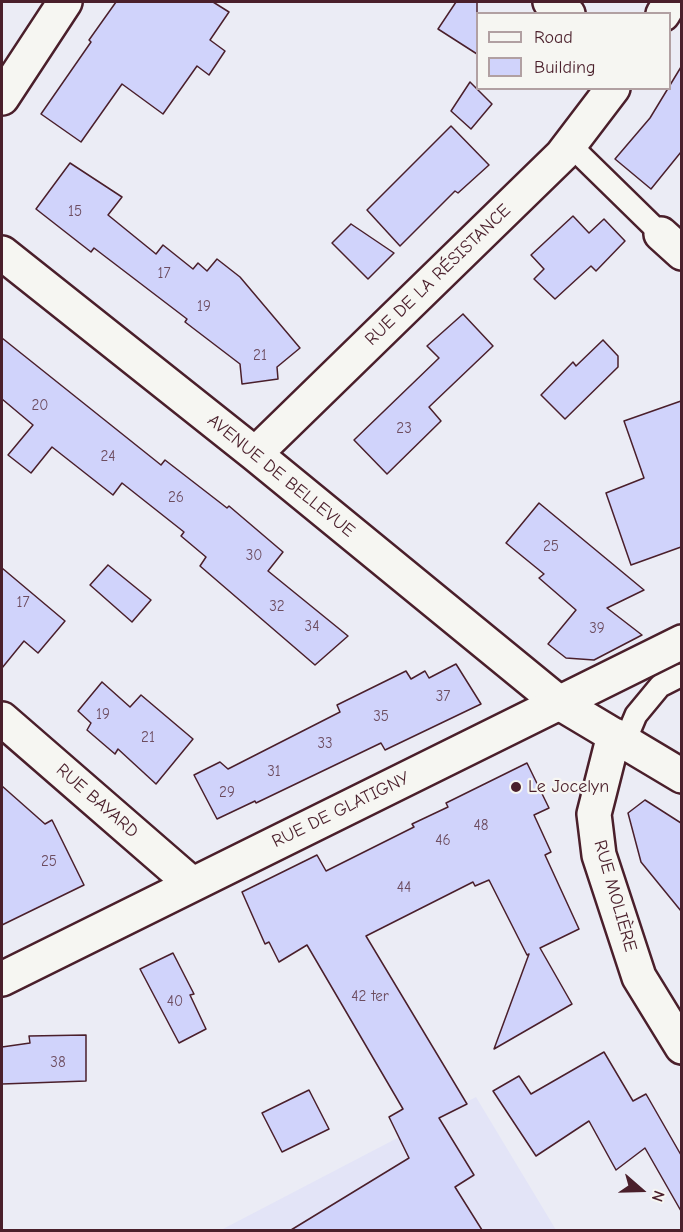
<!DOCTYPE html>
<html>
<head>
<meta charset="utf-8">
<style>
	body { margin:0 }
	#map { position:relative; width:683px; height:1232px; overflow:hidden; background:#ebecf5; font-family:"Comic Neue",sans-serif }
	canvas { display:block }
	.frame { position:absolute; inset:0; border:3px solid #4a1f2b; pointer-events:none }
	.legend { position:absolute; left:476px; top:12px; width:195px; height:78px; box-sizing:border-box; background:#f6f6f2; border:2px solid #b1a0a2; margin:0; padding:8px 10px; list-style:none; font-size:18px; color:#4a1f2b }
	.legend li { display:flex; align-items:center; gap:12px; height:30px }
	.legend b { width:30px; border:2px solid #b1a0a2 }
	.north { position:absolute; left:611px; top:1160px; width:60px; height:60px; -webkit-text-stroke:4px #f6f6f2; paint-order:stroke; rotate:110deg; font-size:16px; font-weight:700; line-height:24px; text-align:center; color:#4a1f2b }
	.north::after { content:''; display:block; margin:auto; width:21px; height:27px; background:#4a1f2b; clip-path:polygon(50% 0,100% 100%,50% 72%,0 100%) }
</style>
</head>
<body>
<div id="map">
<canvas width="683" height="1232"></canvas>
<div class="frame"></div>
<ul class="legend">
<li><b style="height:8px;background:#f6f6f2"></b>Road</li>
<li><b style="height:16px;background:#d0d3fb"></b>Building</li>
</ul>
<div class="north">N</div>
</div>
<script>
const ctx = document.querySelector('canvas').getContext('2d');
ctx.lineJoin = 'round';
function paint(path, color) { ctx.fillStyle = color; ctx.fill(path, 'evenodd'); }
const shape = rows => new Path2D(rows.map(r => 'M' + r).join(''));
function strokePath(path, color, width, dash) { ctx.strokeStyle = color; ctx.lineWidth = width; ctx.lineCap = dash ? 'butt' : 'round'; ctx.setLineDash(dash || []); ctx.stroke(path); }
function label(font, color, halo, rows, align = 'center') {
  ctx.font = font + ' "Comic Neue",sans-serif'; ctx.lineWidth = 4.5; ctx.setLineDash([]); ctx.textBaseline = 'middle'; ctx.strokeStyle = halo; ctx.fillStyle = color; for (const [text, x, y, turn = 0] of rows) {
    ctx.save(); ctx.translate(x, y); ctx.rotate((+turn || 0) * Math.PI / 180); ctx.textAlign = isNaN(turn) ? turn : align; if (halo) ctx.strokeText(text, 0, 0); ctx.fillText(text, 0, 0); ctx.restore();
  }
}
const built = shape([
	[476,1097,556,1230,221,1230]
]);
const building = shape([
	[116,2,213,2,229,12,210,40,225,51,209,75,197,66,163,114,122,84,81,142,41,114,91,42,89,40,116,2],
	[456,2,477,2,477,54,438,29,456,2],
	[681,67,681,152,651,189,615,159,650,118,681,67],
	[470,82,492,104,471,129,451,111,470,82],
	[451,126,489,165,458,193,455,191,400,246,367,210,451,126],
	[70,163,122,197,108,215,156,254,163,245,193,269,198,263,207,271,217,259,240,277,300,348,277,367,278,379,242,384,240,364,185,322,187,319,94,248,91,252,36,209,70,163],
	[573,216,589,233,604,219,625,241,596,271,591,266,555,299,534,279,544,269,531,255,573,216],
	[351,224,394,253,368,279,332,243,351,224],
	[463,314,493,346,429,407,441,421,387,474,354,440,439,358,427,346,463,314],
	[2,338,161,465,165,460,227,508,229,506,283,552,268,571,348,636,315,665,200,566,206,557,181,536,184,532,122,483,113,495,52,447,31,473,8,455,33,425,2,399,2,338],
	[603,340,618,356,618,367,565,419,541,395,573,362,576,366,603,340],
	[681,401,681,547,631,565,606,493,644,478,624,421,681,401],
	[539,503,644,590,607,608,642,635,594,660,566,658,548,644,576,610,539,578,544,574,506,543,539,503],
	[108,565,151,600,132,622,90,585,108,565],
	[2,568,65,621,38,653,24,641,2,668,2,568],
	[456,664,481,704,385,750,381,743,256,803,255,801,217,819,194,775,220,762,228,769,340,712,337,705,406,671,411,679,425,671,429,678,456,664],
	[102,682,130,707,141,695,193,739,156,784,118,749,115,754,87,730,91,723,78,711,102,682],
	[527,763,549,808,534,815,551,852,545,855,579,929,540,948,572,1004,494,1049,529,954,527,955,489,880,475,886,473,882,366,936,467,1104,439,1118,474,1175,455,1187,482,1230,291,1230,409,1158,389,1117,403,1109,307,945,279,962,269,942,265,944,242,892,317,855,326,871,414,827,412,824,448,807,446,803,527,763],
	[2,786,45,824,52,820,84,885,2,925,2,786],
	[645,800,681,823,681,911,641,862,628,813,645,800],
	[173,953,194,994,190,995,206,1029,179,1043,140,969,173,953],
	[86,1035,86,1081,2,1084,2,1047,30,1043,29,1036,86,1035],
	[604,1052,633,1101,646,1094,681,1155,681,1211,645,1148,616,1170,589,1121,536,1156,493,1091,519,1076,531,1094,604,1052],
	[309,1090,329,1129,282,1152,262,1113,309,1090]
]);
const lane = shape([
	[569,144,661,234],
	[625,741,636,715,660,686,682,675]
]);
const street = shape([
	[550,2,568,14],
	[663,14,670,2],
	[2,98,65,2],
	[661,234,682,253],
	[2,253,255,454,558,702,682,776],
	[255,454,562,155,613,88],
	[2,719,192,884],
	[614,735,594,814,599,855,639,977,682,1047]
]);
const secondary = shape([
	[2,979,682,642]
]);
const markers = [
	[516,787,6,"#4a1f2b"]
];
const numberNames = [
	["15",75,212],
	["17",164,274],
	["19",204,307],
	["21",260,356],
	["20",40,406],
	["23",404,429],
	["24",108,457],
	["26",176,498],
	["25",551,547],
	["30",254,556],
	["17",23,603],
	["32",277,607],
	["34",312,627],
	["39",597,629],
	["37",443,697],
	["19",103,715],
	["35",381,717],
	["21",148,738],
	["33",325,744],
	["31",274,772],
	["29",227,793],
	["48",481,826],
	["46",443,841],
	["25",49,862],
	["44",404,888],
	["42 ter",370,997],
	["40",175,1002],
	["38",58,1063]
];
const streetNames = [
	["RUE DE LA RÉSISTANCE",438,275,-44],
	["AVENUE DE BELLEVUE",281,476,39],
	["RUE BAYARD",97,801,41],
	["RUE DE GLATIGNY",341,810,-26],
	["RUE MOLIÈRE",615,896,74]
];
const poiNames = [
	["Le Jocelyn",528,787]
];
paint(built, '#e3e4f7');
paint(building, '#d0d3fb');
strokePath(building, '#4a1f2b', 1.5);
strokePath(lane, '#4a1f2b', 26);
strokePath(street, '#4a1f2b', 38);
strokePath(secondary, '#4a1f2b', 38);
strokePath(lane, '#f6f6f2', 21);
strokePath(street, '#f6f6f2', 33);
strokePath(secondary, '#f6f6f2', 33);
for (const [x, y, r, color] of markers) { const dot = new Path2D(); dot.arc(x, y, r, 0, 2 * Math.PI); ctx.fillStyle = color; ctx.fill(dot); strokePath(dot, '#f6f6f2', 2); }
label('15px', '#6c4c5f', null, numberNames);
label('18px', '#4a1f2b', '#f6f6f2', streetNames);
label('18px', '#4a1f2b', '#f6f6f2', poiNames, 'left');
</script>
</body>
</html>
